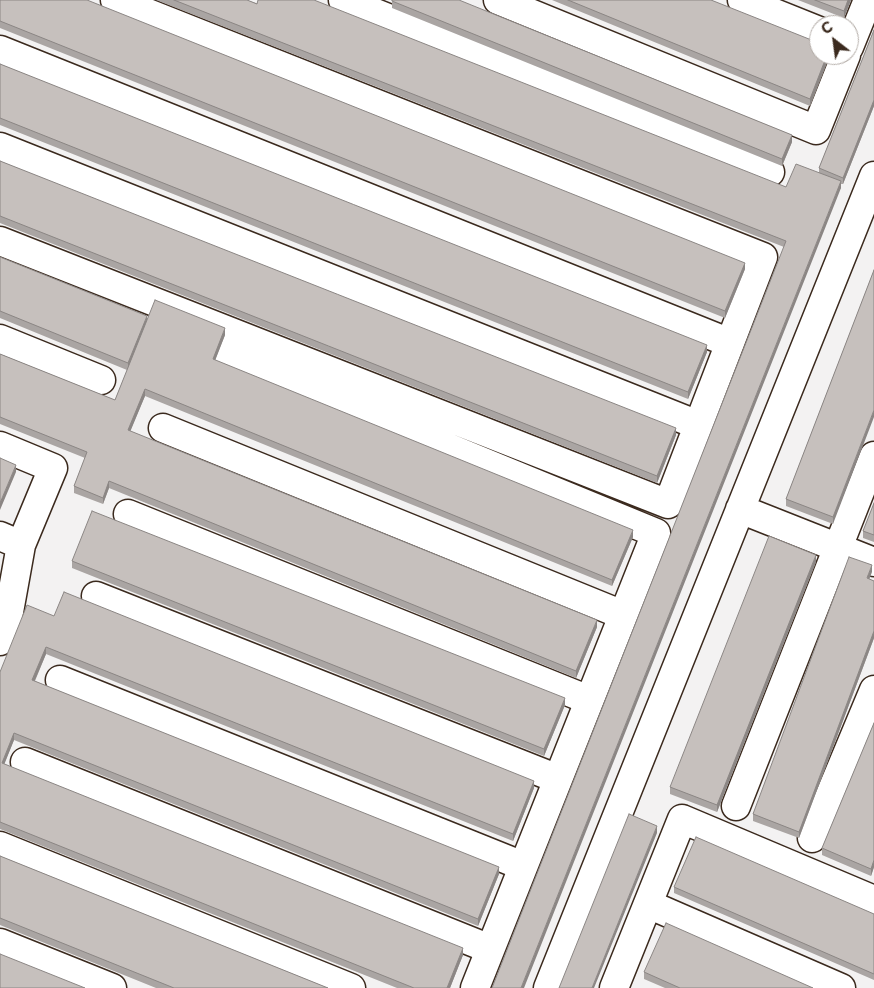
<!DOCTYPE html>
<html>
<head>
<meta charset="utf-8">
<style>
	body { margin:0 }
	#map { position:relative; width:874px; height:988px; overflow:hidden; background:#f3f2f2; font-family:"Playpen Sans",sans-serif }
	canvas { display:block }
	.north { position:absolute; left:809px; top:15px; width:50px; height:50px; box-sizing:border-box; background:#fff; border:1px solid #b1aaa5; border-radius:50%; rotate:330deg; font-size:14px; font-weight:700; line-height:20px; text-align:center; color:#3b2a1e }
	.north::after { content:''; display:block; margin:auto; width:18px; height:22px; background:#3b2a1e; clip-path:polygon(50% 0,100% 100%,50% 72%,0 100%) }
</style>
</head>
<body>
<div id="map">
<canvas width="874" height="988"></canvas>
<div class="north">С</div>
</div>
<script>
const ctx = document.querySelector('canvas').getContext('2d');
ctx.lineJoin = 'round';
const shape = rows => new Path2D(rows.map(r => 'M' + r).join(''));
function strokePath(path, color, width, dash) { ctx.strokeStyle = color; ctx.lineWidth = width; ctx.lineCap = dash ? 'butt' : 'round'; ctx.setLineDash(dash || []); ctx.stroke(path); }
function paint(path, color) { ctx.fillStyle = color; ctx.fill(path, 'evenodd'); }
const minor = shape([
	[343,0,770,172],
	[498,0,816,130,846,55],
	[742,0,819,31],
	[849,47,868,0],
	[0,50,730,343],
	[0,147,698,425],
	[0,241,668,504,763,257,115,0],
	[0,339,101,380],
	[223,355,656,533,475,988],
	[163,428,623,615],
	[0,446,53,468,21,545,0,536],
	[740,509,874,562],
	[128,514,589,700],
	[96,596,558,779],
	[0,641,7,623,21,545],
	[60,680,523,866],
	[25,762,490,949],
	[736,806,874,456],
	[812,838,874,690],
	[0,846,351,988],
	[648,904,841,988],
	[0,943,112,988],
	[548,988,874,176],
	[614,988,682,819,874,900]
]);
const wall = shape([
	[0,0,745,269,725,318,0,28],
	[156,0,247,0,786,187,819,173,819,168,874,30,874,106,843,184,841,184,841,188,784,247],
	[552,0,711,0,819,55,830,55,810,106],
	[798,0,851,0,844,18],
	[392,1,792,142,782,166,392,8],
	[0,64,707,352,688,399,0,125],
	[0,161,676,435,657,483,0,223],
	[0,257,147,322,225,335,215,360,633,537,612,586,145,396,130,431,597,627,576,678,109,488,103,504,74,493,74,486,85,458,0,424,0,354,115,400,127,370,0,318],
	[874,270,833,524,786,506,786,499],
	[874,503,874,542,863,538,863,531],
	[72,561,565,705,544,756,72,568],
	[816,562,717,812,670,794,670,787],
	[872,572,869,579,874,581,874,638,799,838,753,821,753,814],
	[54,616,534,788,513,841,46,654,35,681,499,874,478,926,14,740,4,764,463,955,450,988,397,988,0,829,0,672],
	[874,723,874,867,871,876,822,855,822,848],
	[0,856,328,988,156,988,0,925],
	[674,887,874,914,874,980,674,893],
	[644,972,813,988,665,988,644,979]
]);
const shadedWall = shape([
	[848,0,851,0,844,18,844,11],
	[827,55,830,55,810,106,810,99],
	[874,100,874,106,843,184,843,178],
	[792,135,792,142,782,166,782,159],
	[841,181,841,188,524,988,521,988],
	[745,263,745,269,725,318,725,311],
	[147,316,147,323,128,370,128,363],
	[225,328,225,335,213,366,213,359],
	[707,345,707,352,688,399,688,392],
	[145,389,145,396,128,437,128,430],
	[874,410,874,417,833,524,833,517],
	[676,428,676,435,657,483,657,476],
	[16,465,16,472,0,510,0,503],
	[109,481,109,488,103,504,103,498],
	[633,530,633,537,612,586,612,580],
	[816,555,816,562,717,812,717,805],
	[872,565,872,572,867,585,867,578],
	[597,620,597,627,576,678,576,671],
	[874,631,874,638,799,838,799,832],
	[46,647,46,654,32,687,32,680],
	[565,698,565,705,544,756,544,749],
	[14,733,14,740,2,770,2,763],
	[534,781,534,788,513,841,513,834],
	[657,826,657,833,594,988,592,988],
	[874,860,874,867,871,876,871,869],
	[499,867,499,874,478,926,478,919],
	[463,948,463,955,450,988,447,988]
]);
const building = shape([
	[0,0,87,0,745,263,725,311,0,21,0,0],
	[174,0,247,0,257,4,258,0,314,0,786,187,796,164,841,181,521,988,492,988,786,241,174,0],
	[392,0,459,0,792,135,782,159,392,1,392,0],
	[568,0,711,0,819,43,819,55,827,55,810,99,568,0],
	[815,0,848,0,844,11,815,0],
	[874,30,874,100,843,178,819,168,874,30],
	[0,64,707,345,688,392,0,118,0,64],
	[0,161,676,428,657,476,0,216,0,161],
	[0,257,147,316,128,363,0,311,0,257],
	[874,270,874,410,833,517,786,499,874,270],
	[155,300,225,328,213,359,633,530,612,580,145,389,128,430,597,620,576,671,109,481,103,498,74,486,87,452,0,417,0,354,115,400,155,300],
	[0,458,16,465,0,503,0,458],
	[874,503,874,535,863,531,874,503],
	[92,511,565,698,544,749,72,561,92,511],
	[769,536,816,555,717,805,670,787,769,536],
	[849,557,872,565,867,578,874,581,874,631,799,832,753,814,849,557],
	[64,592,534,781,513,834,46,647,32,680,499,867,478,919,14,733,2,763,463,948,447,988,414,988,0,822,0,672,27,605,54,616,64,592],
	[874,723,874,860,871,869,822,848,874,723],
	[629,814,657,826,592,988,559,988,629,814],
	[696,837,874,914,874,974,674,887,696,837],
	[0,856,328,988,174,988,0,918,0,856],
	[666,923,813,988,680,988,644,972,666,923],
	[0,954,85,988,0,988,0,954]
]);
strokePath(minor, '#3b2a1e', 31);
strokePath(minor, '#fff', 28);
paint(wall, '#aaa5a3');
paint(shadedWall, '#8b8684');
paint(building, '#c6c0bd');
strokePath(building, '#8b8684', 1);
</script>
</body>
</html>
